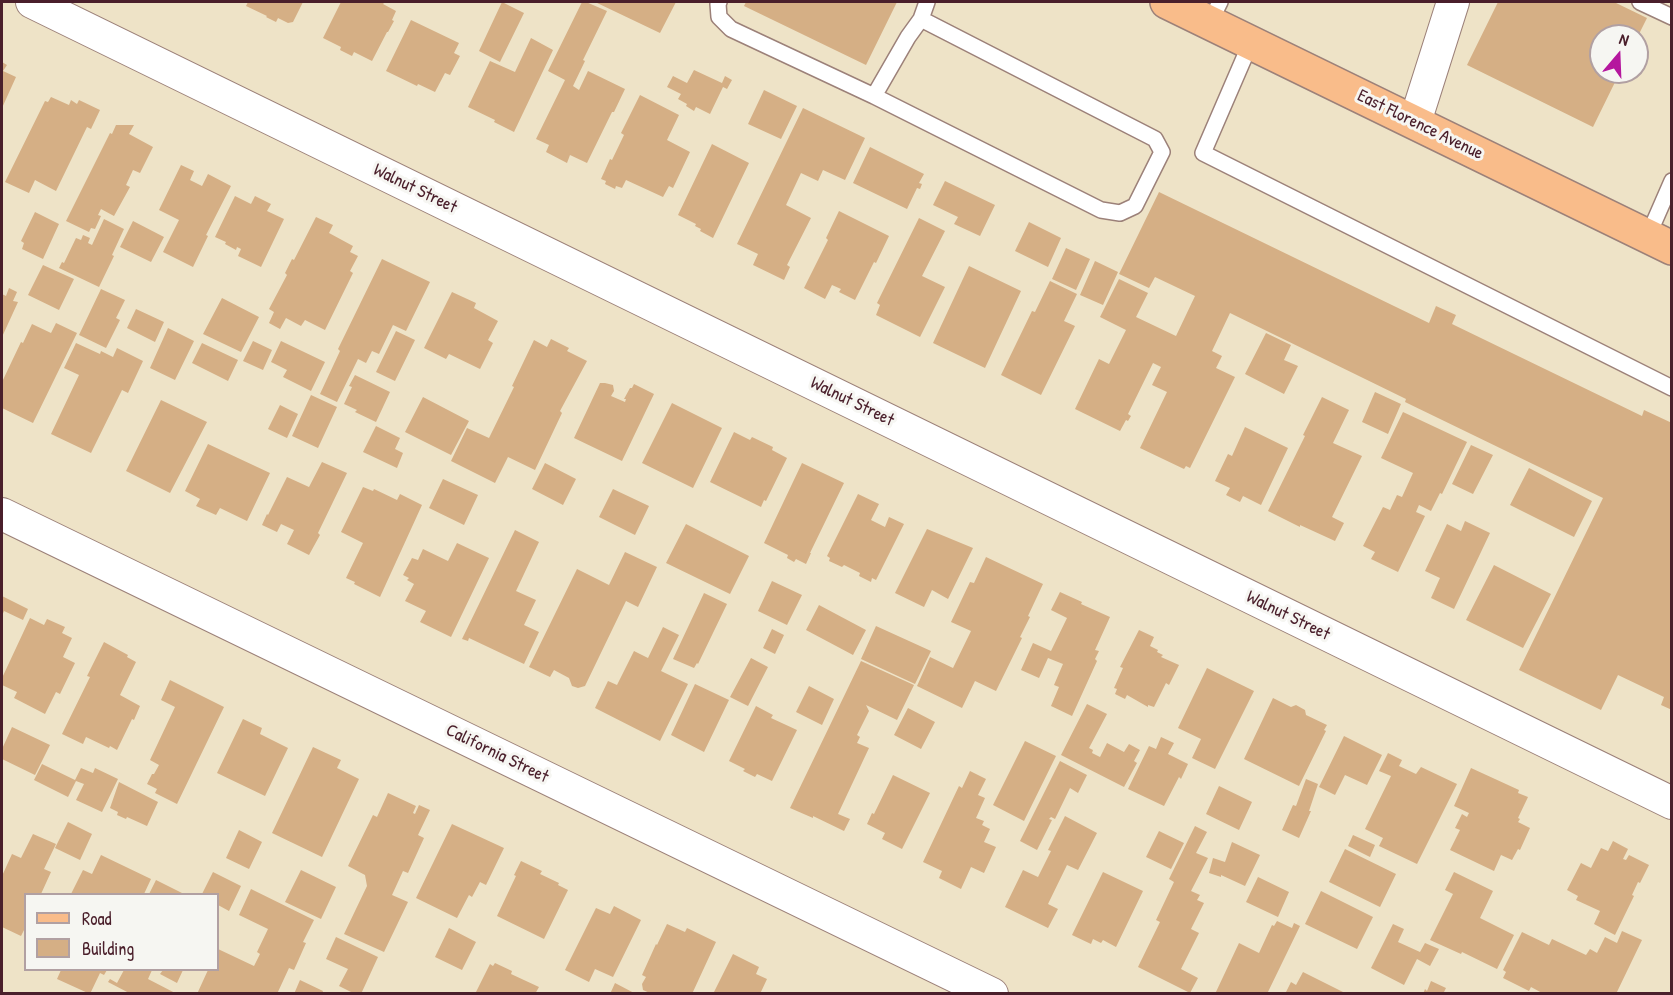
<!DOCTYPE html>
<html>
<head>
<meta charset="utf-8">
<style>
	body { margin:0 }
	#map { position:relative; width:1673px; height:995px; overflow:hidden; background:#eee3c7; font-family:"Patrick Hand",sans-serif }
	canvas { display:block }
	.frame { position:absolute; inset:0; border:3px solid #4a1f2b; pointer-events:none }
	.legend { position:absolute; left:24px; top:893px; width:195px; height:78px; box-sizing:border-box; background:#f6f6f2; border:2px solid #b1a0a2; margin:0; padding:8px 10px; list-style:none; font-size:18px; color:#4a1f2b }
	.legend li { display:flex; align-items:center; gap:12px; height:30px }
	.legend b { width:30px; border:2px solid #b1a0a2 }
	.north { position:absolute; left:1589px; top:24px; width:60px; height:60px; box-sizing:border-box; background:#f6f6f2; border:2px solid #b1a0a2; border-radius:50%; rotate:19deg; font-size:16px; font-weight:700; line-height:24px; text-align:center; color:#4a1f2b }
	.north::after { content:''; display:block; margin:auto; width:21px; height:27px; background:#b5179e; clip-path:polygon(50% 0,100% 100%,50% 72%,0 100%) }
</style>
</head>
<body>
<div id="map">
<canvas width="1673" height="995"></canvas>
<div class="frame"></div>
<ul class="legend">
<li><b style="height:8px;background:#f9bc8a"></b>Road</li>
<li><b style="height:16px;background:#d5af85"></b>Building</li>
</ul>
<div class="north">N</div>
</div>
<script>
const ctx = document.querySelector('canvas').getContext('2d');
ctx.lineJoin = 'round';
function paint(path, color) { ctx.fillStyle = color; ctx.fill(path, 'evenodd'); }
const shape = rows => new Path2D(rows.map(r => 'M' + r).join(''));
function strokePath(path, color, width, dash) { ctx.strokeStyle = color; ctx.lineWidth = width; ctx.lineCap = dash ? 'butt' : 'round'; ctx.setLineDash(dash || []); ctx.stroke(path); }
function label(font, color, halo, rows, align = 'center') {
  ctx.font = font + ' "Patrick Hand",sans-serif'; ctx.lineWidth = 6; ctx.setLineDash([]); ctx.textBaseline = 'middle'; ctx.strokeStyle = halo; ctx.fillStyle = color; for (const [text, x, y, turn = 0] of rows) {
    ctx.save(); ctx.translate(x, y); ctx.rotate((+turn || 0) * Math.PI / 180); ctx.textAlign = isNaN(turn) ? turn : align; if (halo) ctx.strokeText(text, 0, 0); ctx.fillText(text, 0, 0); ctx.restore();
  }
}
const building = shape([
	[248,2,303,2,293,22,288,23,278,18,276,22,266,17,267,16,246,6],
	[341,2,385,2,383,4,396,11,392,20,394,21,388,32,387,32,372,61,354,52,352,56,340,50,341,47,323,38],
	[502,2,524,13,500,62,479,51],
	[582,2,586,2,607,11,583,60,585,61,573,86,579,90,588,71,625,89,614,112,612,112,587,163,570,155,567,163,546,152,549,145,536,139,565,80,548,71],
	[595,2,676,2,660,33],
	[746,2,897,2,866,65,744,6],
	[1498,2,1614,2,1647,18,1638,36,1601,36,1601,72,1620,72,1593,127,1467,65],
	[411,20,459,43,454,53,460,56,450,75,445,73,435,92,418,84,417,86,386,71],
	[531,38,553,50,514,132,494,122,495,120,468,107,490,61,515,72],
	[2,62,7,65,3,71,16,77,2,108],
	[694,70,722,83,725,76,732,80,727,89,723,87,710,114,696,107,694,111,686,106,687,104,678,99,681,94,667,87,673,76,687,83],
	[764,90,797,106,781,139,748,124],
	[640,95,679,115,667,140,690,152,673,188,669,186,663,197,626,180,622,188,616,186,615,189,605,184,606,181,601,179,610,159,612,160,624,135,621,133],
	[51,97,69,105,71,100,77,104,79,100,100,110,91,129,87,127,56,191,35,180,29,193,5,182,45,101,48,102],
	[803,108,865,138,845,180,823,170,818,181,801,173,786,205,811,218,787,265,790,267,784,280,753,265,758,254,737,244],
	[116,125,134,125,129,134,153,147,140,173,133,170,126,185,130,187,114,216,101,209,98,215,101,216,95,229,91,228,89,232,66,221,110,133,112,134],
	[712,144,749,163,713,238,700,231,701,229,695,226,696,224,678,215],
	[870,147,924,174,919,183,922,184,920,189,917,188,907,209,853,183],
	[181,165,194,171,190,180,202,186,208,174,231,186,206,235,208,236,193,267,163,252,179,220,159,210],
	[945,181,995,205,980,236,954,224,958,217,933,205],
	[1159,192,1429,323,1436,306,1456,315,1452,324,1642,416,1644,410,1672,423,1672,710,1661,705,1664,697,1618,675,1601,710,1519,670,1603,498,1405,402,1406,399,1230,313,1212,351,1222,356,1216,368,1235,377,1190,468,1186,466,1184,469,1140,448,1167,392,1152,385,1161,367,1153,363,1128,414,1131,416,1128,421,1126,420,1120,431,1075,409,1099,359,1109,364,1126,330,1100,317,1119,279,1148,293,1136,317,1176,336,1195,296,1155,277,1149,288,1119,274],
	[235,196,251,204,255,196,271,204,267,211,284,219,261,267,238,256,241,249,237,247,236,250,225,244,226,242,215,237],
	[839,211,889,236,876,263,874,262,855,300,839,292,841,289,832,285,825,299,804,288,828,240,826,238],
	[35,212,59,224,43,259,22,249,24,243,21,241],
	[316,217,333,225,329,233,353,246,350,252,358,256,350,271,353,273,325,330,305,320,301,326,286,318,280,329,269,323,274,312,269,309,287,275,285,273,292,259,294,260],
	[919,218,945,231,922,276,945,287,920,337,876,315,880,305,877,303],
	[104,219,124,229,112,255,114,256,99,287,59,268,62,262,64,263,76,238,81,240,83,235,90,238,88,243,92,245],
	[133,221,164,237,151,262,120,247],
	[1029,222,1061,238,1048,267,1015,251],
	[1066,248,1090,259,1076,290,1052,279],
	[382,259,430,282,406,331,393,325,379,354,372,351,366,363,358,359,337,402,320,394,340,351,338,349],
	[1095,261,1118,272,1103,305,1080,295],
	[43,265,74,279,59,310,28,295],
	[969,266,1021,291,985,368,933,343],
	[1050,281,1077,294,1064,321,1075,326,1041,395,1001,375,1032,311,1035,312],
	[9,288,17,292,13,301,18,302,2,337,2,294,6,296],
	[101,289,125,300,116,318,120,320,106,348,79,335],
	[452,292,476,303,474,308,498,321,488,340,493,343,480,369,449,354,446,359,424,348],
	[222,298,259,317,241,352,203,334],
	[136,309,164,322,155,342,127,328],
	[56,323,77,333,33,423,2,408,2,382,21,342,23,343,32,324,51,333],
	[168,328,194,341,175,380,150,368],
	[396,331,415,340,395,381,376,372],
	[1266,333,1291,345,1284,360,1298,366,1284,394,1245,374],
	[551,339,569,348,567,351,587,361,560,411,562,413,535,470,508,457,495,483,451,461,467,428,489,438,514,387,512,386,534,340,547,347],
	[253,341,272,350,263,370,243,361],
	[281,341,325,362,311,391,283,377,287,370,271,362],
	[76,343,100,354,101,351,113,357,117,348,143,361,128,393,122,390,91,453,51,434,79,375,64,368],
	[202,343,238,360,228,381,192,363],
	[355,375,390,392,376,422,355,412,357,410,344,404,352,387,349,386],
	[600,383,605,383,613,385,614,391,611,396,625,402,626,399,624,399,630,388,632,388,634,384,654,394,622,461,574,438],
	[1375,392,1401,404,1388,434,1362,422],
	[311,395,337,407,318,448,292,436],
	[423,397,469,421,451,455,405,432],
	[1322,397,1349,410,1333,443,1362,456,1332,517,1344,523,1335,541,1300,525,1300,527,1268,511,1305,436,1303,435],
	[161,400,207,422,170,493,126,471],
	[672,403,722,428,693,488,642,463],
	[280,405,298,414,287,438,268,429],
	[1403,412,1467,442,1442,494,1440,493,1431,511,1419,505,1416,512,1425,516,1398,572,1371,559,1375,552,1363,546,1383,507,1390,510,1397,495,1402,497,1413,473,1381,458],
	[376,426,400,438,395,449,403,453,397,468,363,452],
	[1245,427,1288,448,1261,505,1243,496,1240,502,1226,495,1230,488,1215,481,1228,454,1232,456],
	[734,432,750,440,752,437,773,447,772,450,787,458,766,501,764,500,761,507,710,482],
	[208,444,270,473,247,521,220,508,216,515,196,506,200,499,185,491],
	[1471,445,1493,455,1473,494,1452,484],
	[322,462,347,473,318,533,320,535,309,555,287,544,294,530,281,524,277,532,262,525,267,514,268,515,287,477,309,487],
	[545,463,576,479,563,505,532,489],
	[802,463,844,483,810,553,811,553,806,564,796,559,794,562,787,558,788,555,764,543],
	[1529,468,1592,501,1574,537,1510,505],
	[443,479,478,495,464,525,429,508],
	[363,487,373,491,374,489,397,500,400,494,422,505,380,597,354,584,355,582,346,578,363,543,341,532],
	[613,489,649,506,635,535,599,517],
	[858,494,879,504,871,520,885,527,889,517,904,524,876,580,872,578,871,582,859,576,860,573,844,565,842,567,829,561,830,558,827,556],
	[1465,521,1490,533,1454,609,1431,598,1440,578,1425,571,1447,524,1461,531],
	[686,524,749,556,730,594,666,563],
	[927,529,973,548,948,599,932,590,924,607,895,593],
	[515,530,539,542,516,591,536,600,524,625,539,632,524,664,469,638,468,641,462,639],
	[457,543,489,558,451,637,420,622,426,611,405,601,414,584,407,580,409,578,403,575,412,558,418,560,423,549,448,561],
	[625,552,657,567,638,607,626,601,585,686,578,688,572,686,569,678,554,670,550,677,529,667,577,569,609,585],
	[986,557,1043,584,1028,616,1030,617,1020,637,1022,638,996,691,975,681,962,708,917,686,930,657,953,668,971,631,951,622,970,582,974,583],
	[1494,565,1551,594,1523,648,1466,620],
	[772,581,802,595,787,625,758,611],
	[1060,592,1082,602,1081,604,1110,617,1095,650,1099,651,1095,659,1097,661,1072,716,1051,706,1059,687,1054,685,1063,664,1048,658,1039,678,1021,670,1033,643,1051,651,1067,618,1051,610],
	[704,593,727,604,698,664,697,663,694,668,673,659],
	[2,596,28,609,23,620,4,611,2,616],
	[819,605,866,630,853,655,806,630],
	[30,618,44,625,47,619,65,627,62,633,72,638,63,657,75,663,60,694,56,692,45,714,14,698,17,692,2,685,2,678],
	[876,626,931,651,915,684,861,659],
	[663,627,679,635,661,671,688,684,660,741,595,708,608,681,617,685,634,651,648,658],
	[772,629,784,635,775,654,763,648],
	[1139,630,1154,637,1150,646,1158,650,1157,652,1163,655,1161,657,1179,665,1169,685,1166,683,1154,707,1148,705,1148,707,1127,695,1125,699,1115,694,1117,689,1114,688,1123,668,1120,667],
	[104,642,128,655,127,657,136,662,120,695,140,706,134,720,132,719,117,750,110,746,109,748,86,737,83,744,62,734,90,677,87,676],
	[751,658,768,667,748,706,730,697],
	[861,661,914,685,897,720,866,705,869,711,857,735,860,737,857,743,869,748,838,814,850,819,844,831,813,816,813,818,790,808],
	[1207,668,1254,691,1215,769,1192,758,1201,739,1178,728],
	[170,680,224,707,177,804,155,793,157,789,147,784,152,774,154,774,159,765,150,760,175,707,161,700],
	[695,684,729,700,704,752,671,735],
	[809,686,834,699,822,725,796,712],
	[1273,698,1291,707,1296,705,1305,710,1306,715,1327,725,1324,730,1326,731,1299,786,1244,759],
	[1087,704,1107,714,1089,748,1093,750,1092,753,1100,757,1107,743,1124,752,1129,744,1140,750,1134,761,1137,763,1124,787,1061,755],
	[756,706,773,715,771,718,797,730,772,781,757,774,755,777,743,771,745,769,729,761],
	[908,708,935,722,921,749,894,735],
	[243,719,262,728,260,734,288,748,265,796,217,773],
	[12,727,50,745,35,775,2,759,2,749],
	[1344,736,1382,755,1367,785,1345,775,1335,795,1319,787],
	[1161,737,1174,743,1168,754,1188,764,1181,779,1179,777,1164,806,1128,789,1149,746,1156,749],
	[1025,741,1056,756,1024,821,993,805],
	[313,747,341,760,337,768,359,779,322,857,272,833],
	[1388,753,1402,760,1399,766,1416,774,1421,767,1457,784,1417,864,1379,846,1383,838,1365,829,1391,776,1379,771],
	[1060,761,1087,775,1078,793,1070,788,1055,819,1051,817,1049,819,1052,820,1037,850,1020,841],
	[42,764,75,780,81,768,93,773,95,768,118,779,102,812,76,800,84,784,76,781,68,797,34,780],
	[1471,768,1519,790,1518,793,1528,797,1518,818,1520,819,1518,822,1530,828,1520,850,1518,849,1512,860,1501,855,1494,871,1450,850,1460,830,1455,828,1462,814,1467,817,1469,813,1454,806],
	[970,771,986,779,978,795,985,798,976,818,984,821,982,825,990,829,984,842,996,847,984,873,971,867,961,889,939,878,942,871,923,862,959,786,962,788],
	[893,775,930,793,902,849,882,839,885,833,867,824,872,813,874,814],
	[1306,779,1318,784,1309,811,1311,811,1299,838,1282,830,1293,805,1296,806],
	[119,782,158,802,147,826,127,817,126,819,117,815,118,812,110,808],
	[1219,786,1252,802,1239,830,1206,814],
	[388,793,416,806,413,813,415,814,419,805,430,810,418,835,424,838,408,873,403,871,392,895,408,902,384,952,344,934,367,886,365,875,348,866,373,815,377,817],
	[1065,816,1097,833,1078,870,1067,865,1048,904,1058,909,1048,928,1005,907,1023,870,1038,877,1051,851,1048,850],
	[68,822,92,834,80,860,55,848],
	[452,824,504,848,486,885,480,882,472,897,469,895,457,918,416,898],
	[1195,826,1207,832,1196,853,1208,858,1191,891,1200,895,1197,900,1204,903,1191,929,1199,933,1181,969,1198,978,1190,993,1138,967,1160,922,1156,920,1174,882,1169,879],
	[239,830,262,842,249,869,226,858],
	[1159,831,1184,843,1171,869,1146,857],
	[33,834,56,844,44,869,51,872,41,894,26,894,26,926,21,936,2,927,2,876,12,854,21,858],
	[1353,835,1375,845,1370,857,1348,846],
	[1613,841,1628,849,1623,859,1626,860,1629,855,1649,865,1640,883,1638,882,1632,895,1634,896,1615,935,1594,924,1600,911,1576,900,1578,896,1567,890,1581,863,1591,868,1601,848,1608,851],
	[1232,842,1260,855,1245,886,1221,875,1221,877,1209,873,1213,858,1225,862],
	[1345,849,1396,874,1380,907,1329,882],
	[101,855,151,879,144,894,71,894,83,870,92,874],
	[521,861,542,871,540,874,559,883,558,885,568,890,544,939,497,916,516,876,514,875],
	[301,870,336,887,321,919,285,902],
	[213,872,241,886,229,911,218,905,218,894,202,894],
	[1103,872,1143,891,1116,947,1103,940,1101,943,1093,939,1091,944,1072,935],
	[1454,872,1493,891,1480,918,1514,935,1497,969,1462,952,1461,954,1430,940,1453,894,1445,890],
	[1258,877,1289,892,1278,917,1246,902],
	[156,880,184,894,149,894],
	[251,889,314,920,303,942,306,943,294,970,289,968,277,994,197,994,208,970,218,970,218,949,254,966,260,954,257,952,268,929,239,915],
	[1321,891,1373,917,1357,949,1305,924],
	[614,906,641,920,613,977,595,969,589,982,565,970,596,908,610,914],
	[1277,921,1292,928,1294,923,1300,926,1267,994,1215,994,1239,943,1259,953,1272,925,1274,926],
	[667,924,685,932,687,928,716,942,692,994,652,994,643,990,642,984,646,977,642,975,656,944,657,945],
	[1393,924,1404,929,1398,942,1420,952,1425,943,1439,949,1430,966,1417,959,1404,985,1371,968],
	[449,928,476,942,462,970,435,957],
	[1622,931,1642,940,1616,994,1544,994,1531,987,1529,991,1503,978,1506,972,1503,970,1522,932,1549,945,1552,939,1586,955,1590,949,1597,953,1605,937,1617,943],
	[336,937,378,957,361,994,355,994,339,986,348,969,326,959],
	[733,954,759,967,756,974,767,979,760,994,713,994],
	[495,963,512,971,511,974,539,987,535,994,475,994,490,964,493,966],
	[61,970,107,970,104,975,100,973,90,994,57,979],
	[124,970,152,970,148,979,177,994,131,994,108,982,110,979,117,983],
	[163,970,183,970,177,983,160,974],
	[1303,972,1347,994,1285,994,1291,982,1296,985],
	[300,980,323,991,322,994,294,994],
	[1431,981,1446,988,1443,994,1423,994,1425,989,1427,991],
	[615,983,636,994,610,994]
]);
const lane = shape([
	[719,2,718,4,719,17,731,29,874,96,908,37,921,19,927,2],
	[1640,2,1672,17],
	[1210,22,1220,2],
	[1251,42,1203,153,1672,388],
	[874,96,1101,210,1120,213,1135,206,1162,152,1155,139,921,19],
	[1648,236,1672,181]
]);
const street = shape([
	[32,2,1672,803],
	[1415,122,1453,2],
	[2,514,992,994]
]);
const primary = shape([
	[1167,2,1672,248]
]);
const streetNames = [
	["East Florence Avenue",1420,125,26],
	["Walnut Street",415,189,26],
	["Walnut Street",852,402,26],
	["Walnut Street",1288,616,26],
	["California Street",497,754,26]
];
paint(building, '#d5af85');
strokePath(lane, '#9c8179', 18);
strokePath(street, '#9c8179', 34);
strokePath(primary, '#9c8179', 36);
strokePath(lane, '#fff', 15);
strokePath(street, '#fff', 32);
strokePath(primary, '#f9bc8a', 33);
label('18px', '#4a1f2b', '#f6f6f2', streetNames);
</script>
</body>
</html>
